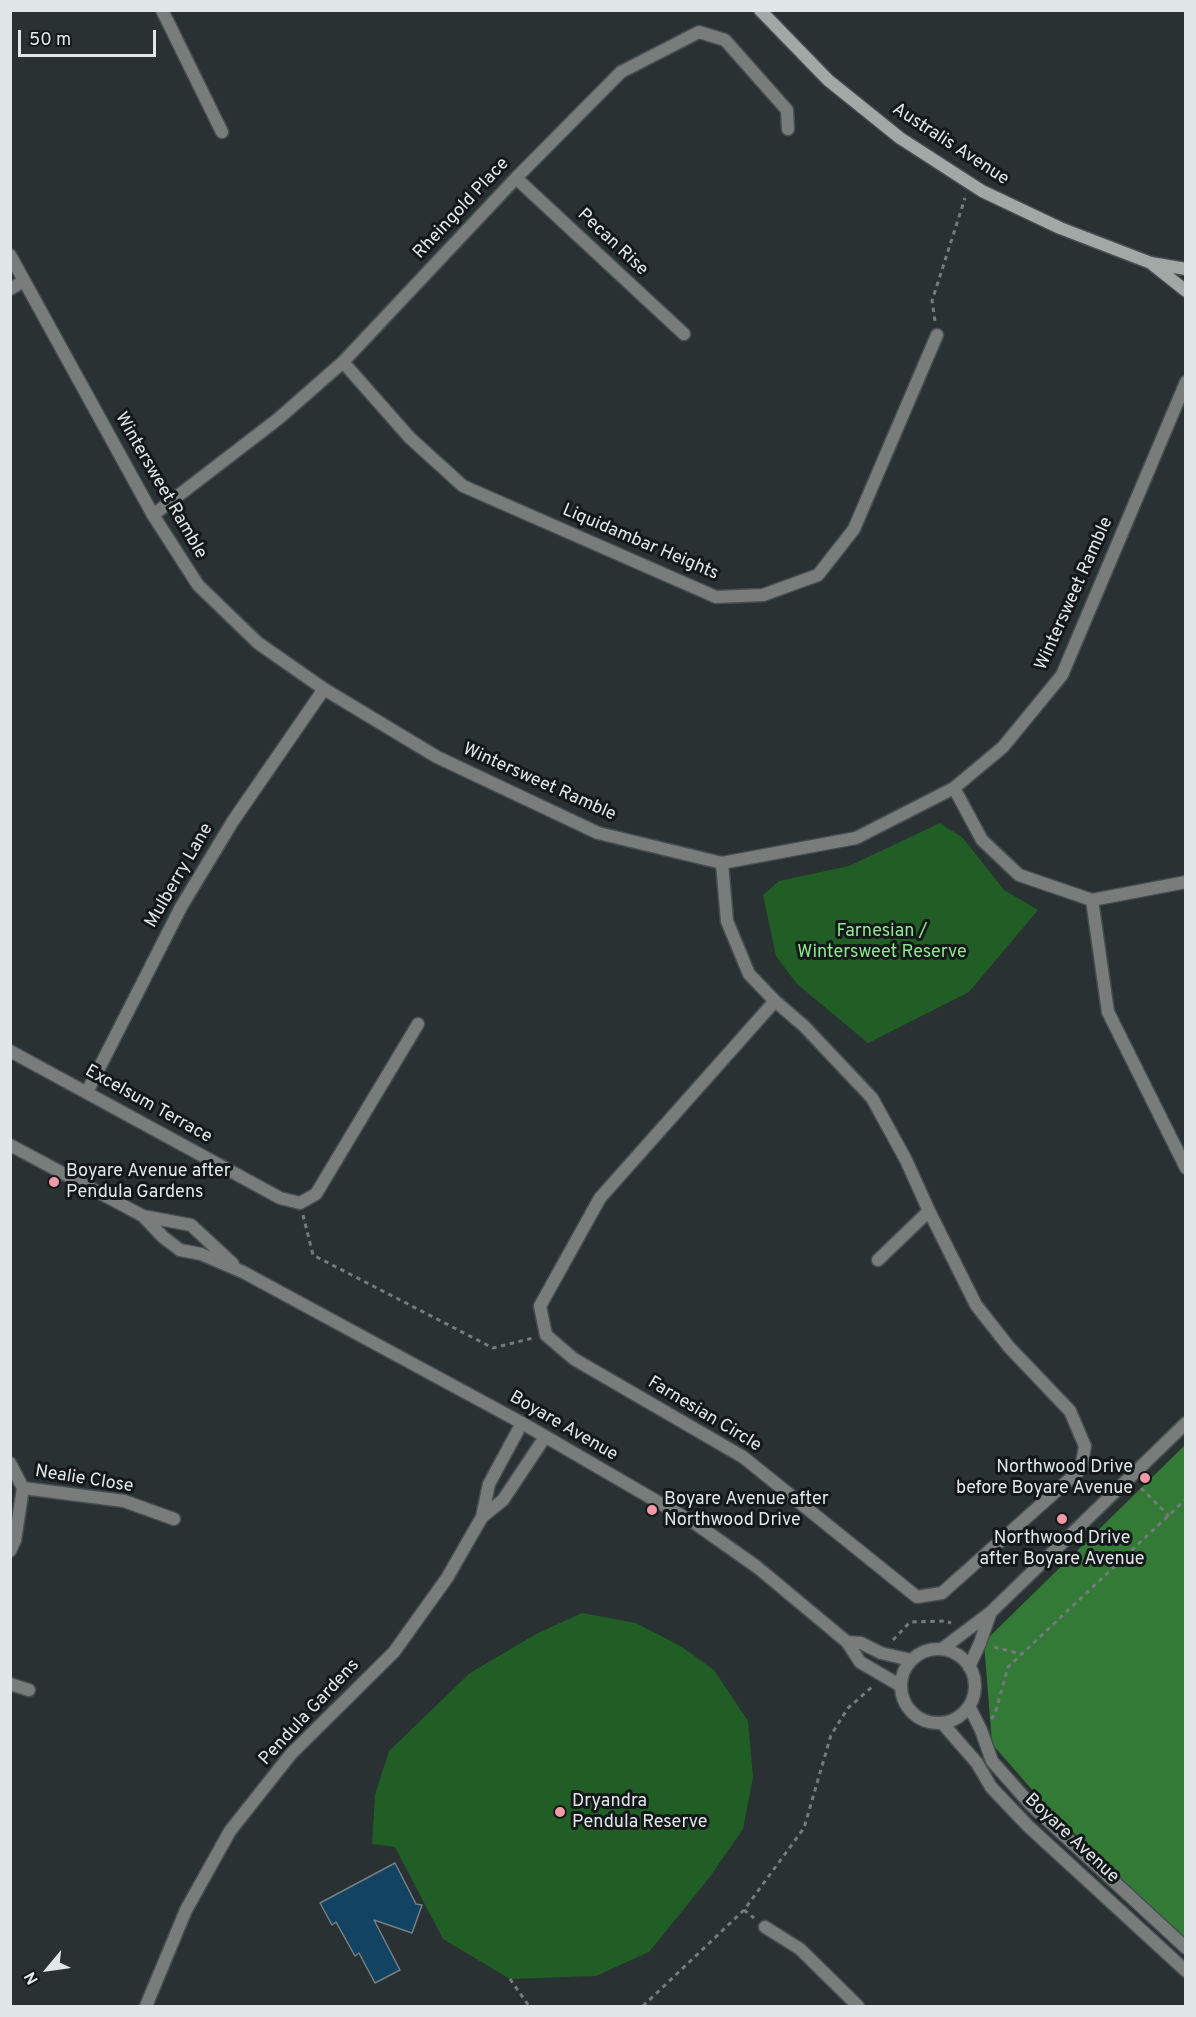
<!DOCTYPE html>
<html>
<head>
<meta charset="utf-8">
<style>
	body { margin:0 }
	#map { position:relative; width:1196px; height:2017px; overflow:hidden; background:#293133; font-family:Overpass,sans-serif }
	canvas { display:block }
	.frame { position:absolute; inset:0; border:12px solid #e1e7e8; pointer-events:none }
	.north { position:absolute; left:18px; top:1939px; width:60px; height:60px; -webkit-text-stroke:4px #141819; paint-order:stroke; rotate:241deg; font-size:16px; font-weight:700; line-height:24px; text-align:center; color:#e1e7e8 }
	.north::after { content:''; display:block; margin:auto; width:21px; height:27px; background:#e1e7e8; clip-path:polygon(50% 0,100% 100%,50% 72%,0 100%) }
	.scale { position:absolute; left:18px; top:30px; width:138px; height:27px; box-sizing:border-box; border:3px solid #e1e7e8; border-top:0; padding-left:8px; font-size:18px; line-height:21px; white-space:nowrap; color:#e1e7e8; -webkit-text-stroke:4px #141819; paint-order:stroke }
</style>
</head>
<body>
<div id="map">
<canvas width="1196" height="2017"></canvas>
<div class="frame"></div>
<div class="north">N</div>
<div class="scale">50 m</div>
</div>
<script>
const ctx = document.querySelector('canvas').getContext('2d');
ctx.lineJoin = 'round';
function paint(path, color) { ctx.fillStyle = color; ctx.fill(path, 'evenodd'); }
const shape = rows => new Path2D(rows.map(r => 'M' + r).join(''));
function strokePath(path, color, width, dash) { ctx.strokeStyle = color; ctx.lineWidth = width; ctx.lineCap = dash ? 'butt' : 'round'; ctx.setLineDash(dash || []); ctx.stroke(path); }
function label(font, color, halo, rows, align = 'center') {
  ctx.font = font + ' Overpass,sans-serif'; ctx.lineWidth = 6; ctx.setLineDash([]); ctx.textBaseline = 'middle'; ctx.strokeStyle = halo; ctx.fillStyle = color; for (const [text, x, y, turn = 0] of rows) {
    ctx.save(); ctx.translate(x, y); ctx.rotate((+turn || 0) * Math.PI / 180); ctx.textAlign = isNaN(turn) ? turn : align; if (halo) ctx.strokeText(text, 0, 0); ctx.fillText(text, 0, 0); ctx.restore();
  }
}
const green = shape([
	[940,823,963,838,1004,890,1038,910,969,992,868,1043,797,984,776,956,763,895,779,881,849,866],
	[582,1613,636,1623,682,1647,714,1670,748,1721,753,1777,743,1829,709,1878,649,1952,596,1976,510,1979,443,1939,395,1847,372,1844,375,1795,389,1751,470,1673,536,1634]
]);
const forest = shape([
	[1185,1445,1185,1944,1041,1800,992,1744,984,1642]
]);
const building = shape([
	[395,1863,416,1904,422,1905,412,1933,374,1920,400,1970,375,1983,359,1953,355,1956,336,1922,332,1925,320,1903,395,1863]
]);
const path = shape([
	[935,321,932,301,965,198],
	[303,1215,313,1255,493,1348,533,1338],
	[1141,1488,1169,1516],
	[893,1640,910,1622,945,1621,951,1623],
	[994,1647,1021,1654],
	[991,1719,995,1714,1008,1667,1186,1499],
	[744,1910,754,1918],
	[510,1979,529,2006],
	[643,2006,744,1910,804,1828,831,1735,848,1708,872,1687]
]);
const minor = shape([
	[162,10,222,132],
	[516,178,684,334],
	[10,255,153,515,198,585,258,643,324,689,437,757,598,833,722,863,856,838,954,788,1003,747,1062,675,1186,382],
	[10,289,24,281],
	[343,362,410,438,463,486,716,597,763,595,818,575,854,529,937,335],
	[153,515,278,419,343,362,516,178,621,72,699,32,725,40,787,110,788,129],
	[954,788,982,840,1019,875,1092,900,1186,882],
	[722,863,727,921,749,974,775,1001,804,1026,872,1098,906,1160,929,1211,976,1305,1009,1347,1070,1411,1085,1446,1081,1469,942,1593,917,1597,743,1457,574,1359,546,1335,540,1306,600,1198,775,1001],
	[1092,900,1108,1012,1186,1168],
	[10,1051,280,1198,300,1203,316,1194,418,1024],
	[87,1092,181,907,233,821,324,689],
	[878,1260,929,1211],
	[10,1463,23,1488,15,1540,10,1551],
	[23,1488,124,1501,174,1519],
	[482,1517,503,1500,545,1437],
	[10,1684,29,1690],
	[765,1927,800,1949,858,2006],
	[146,2006,186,1910,230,1831,291,1754,394,1652,447,1578,482,1517,489,1484,522,1423]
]);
const tertiary = shape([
	[10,1145,143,1216,191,1225,233,1264],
	[143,1216,163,1237,180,1250,201,1254,243,1272,522,1423,696,1524,757,1567,847,1642,860,1662,901,1686],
	[847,1642,861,1643,881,1653,911,1660],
	[942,1649,991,1612,1186,1423],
	'901 1686a37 37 0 1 1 74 0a37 37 0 1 1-74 0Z',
	[969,1667,980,1643,990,1614],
	[969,1706,981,1730,992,1761,1030,1804,1186,1948],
	[943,1724,977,1763,991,1787,1028,1826,1186,1971]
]);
const secondary = shape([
	[760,10,828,80,900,138,982,191,1060,228,1151,263,1186,269],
	[1152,264,1186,291]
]);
const markers = [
	[54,1182,6,"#f49aa6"],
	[1145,1478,6,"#f49aa6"],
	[652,1510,6,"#f49aa6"],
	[1062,1519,6,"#f49aa6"],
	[560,1812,6,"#f49aa6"]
];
const streetNames = [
	["Australis Avenue",950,145,33],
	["Rheingold Place",462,209,-47],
	["Pecan Rise",612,243,43],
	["Wintersweet Ramble",160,486,60],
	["Liquidambar Heights",640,543,23],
	["Wintersweet Ramble",1075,594,-66],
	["Wintersweet Ramble",539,783,24],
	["Mulberry Lane",180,876,-60],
	["Excelsum Terrace",148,1105,29],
	["Farnesian Circle",704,1415,31],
	["Boyare Avenue",563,1427,30],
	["Nealie Close",84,1480,9],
	["Pendula Gardens",310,1713,-47],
	["Boyare Avenue",1071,1839,43]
];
const parkNames = [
	["Farnesian /",882,932],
	["Wintersweet Reserve",882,953]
];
const poiNames = [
	["Boyare Avenue after",66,1172],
	["Pendula Gardens",66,1193],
	["Northwood Drive",1133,1468,"right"],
	["before Boyare Avenue",1133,1489,"right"],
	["Boyare Avenue after",664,1500],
	["Northwood Drive",664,1521],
	["Northwood Drive",1062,1539,"center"],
	["after Boyare Avenue",1062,1560,"center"],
	["Dryandra",572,1802],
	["Pendula Reserve",572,1823]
];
paint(green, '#215e25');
paint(forest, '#337a37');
paint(building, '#124362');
strokePath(building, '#777e84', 1.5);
strokePath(minor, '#464e50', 15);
strokePath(tertiary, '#464e50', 15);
strokePath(secondary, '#464e50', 15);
strokePath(path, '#747b7c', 3, [4.5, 4.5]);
strokePath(minor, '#787d7b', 12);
strokePath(tertiary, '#787d7b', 12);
strokePath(secondary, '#a1a8a6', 12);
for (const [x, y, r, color] of markers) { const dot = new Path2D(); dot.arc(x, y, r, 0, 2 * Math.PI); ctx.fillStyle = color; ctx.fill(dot); strokePath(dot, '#141819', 2); }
label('18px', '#e1e7e8', '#141819', streetNames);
label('18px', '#8cea8e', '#141819', parkNames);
label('18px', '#e1e7e8', '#141819', poiNames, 'left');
</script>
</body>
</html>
